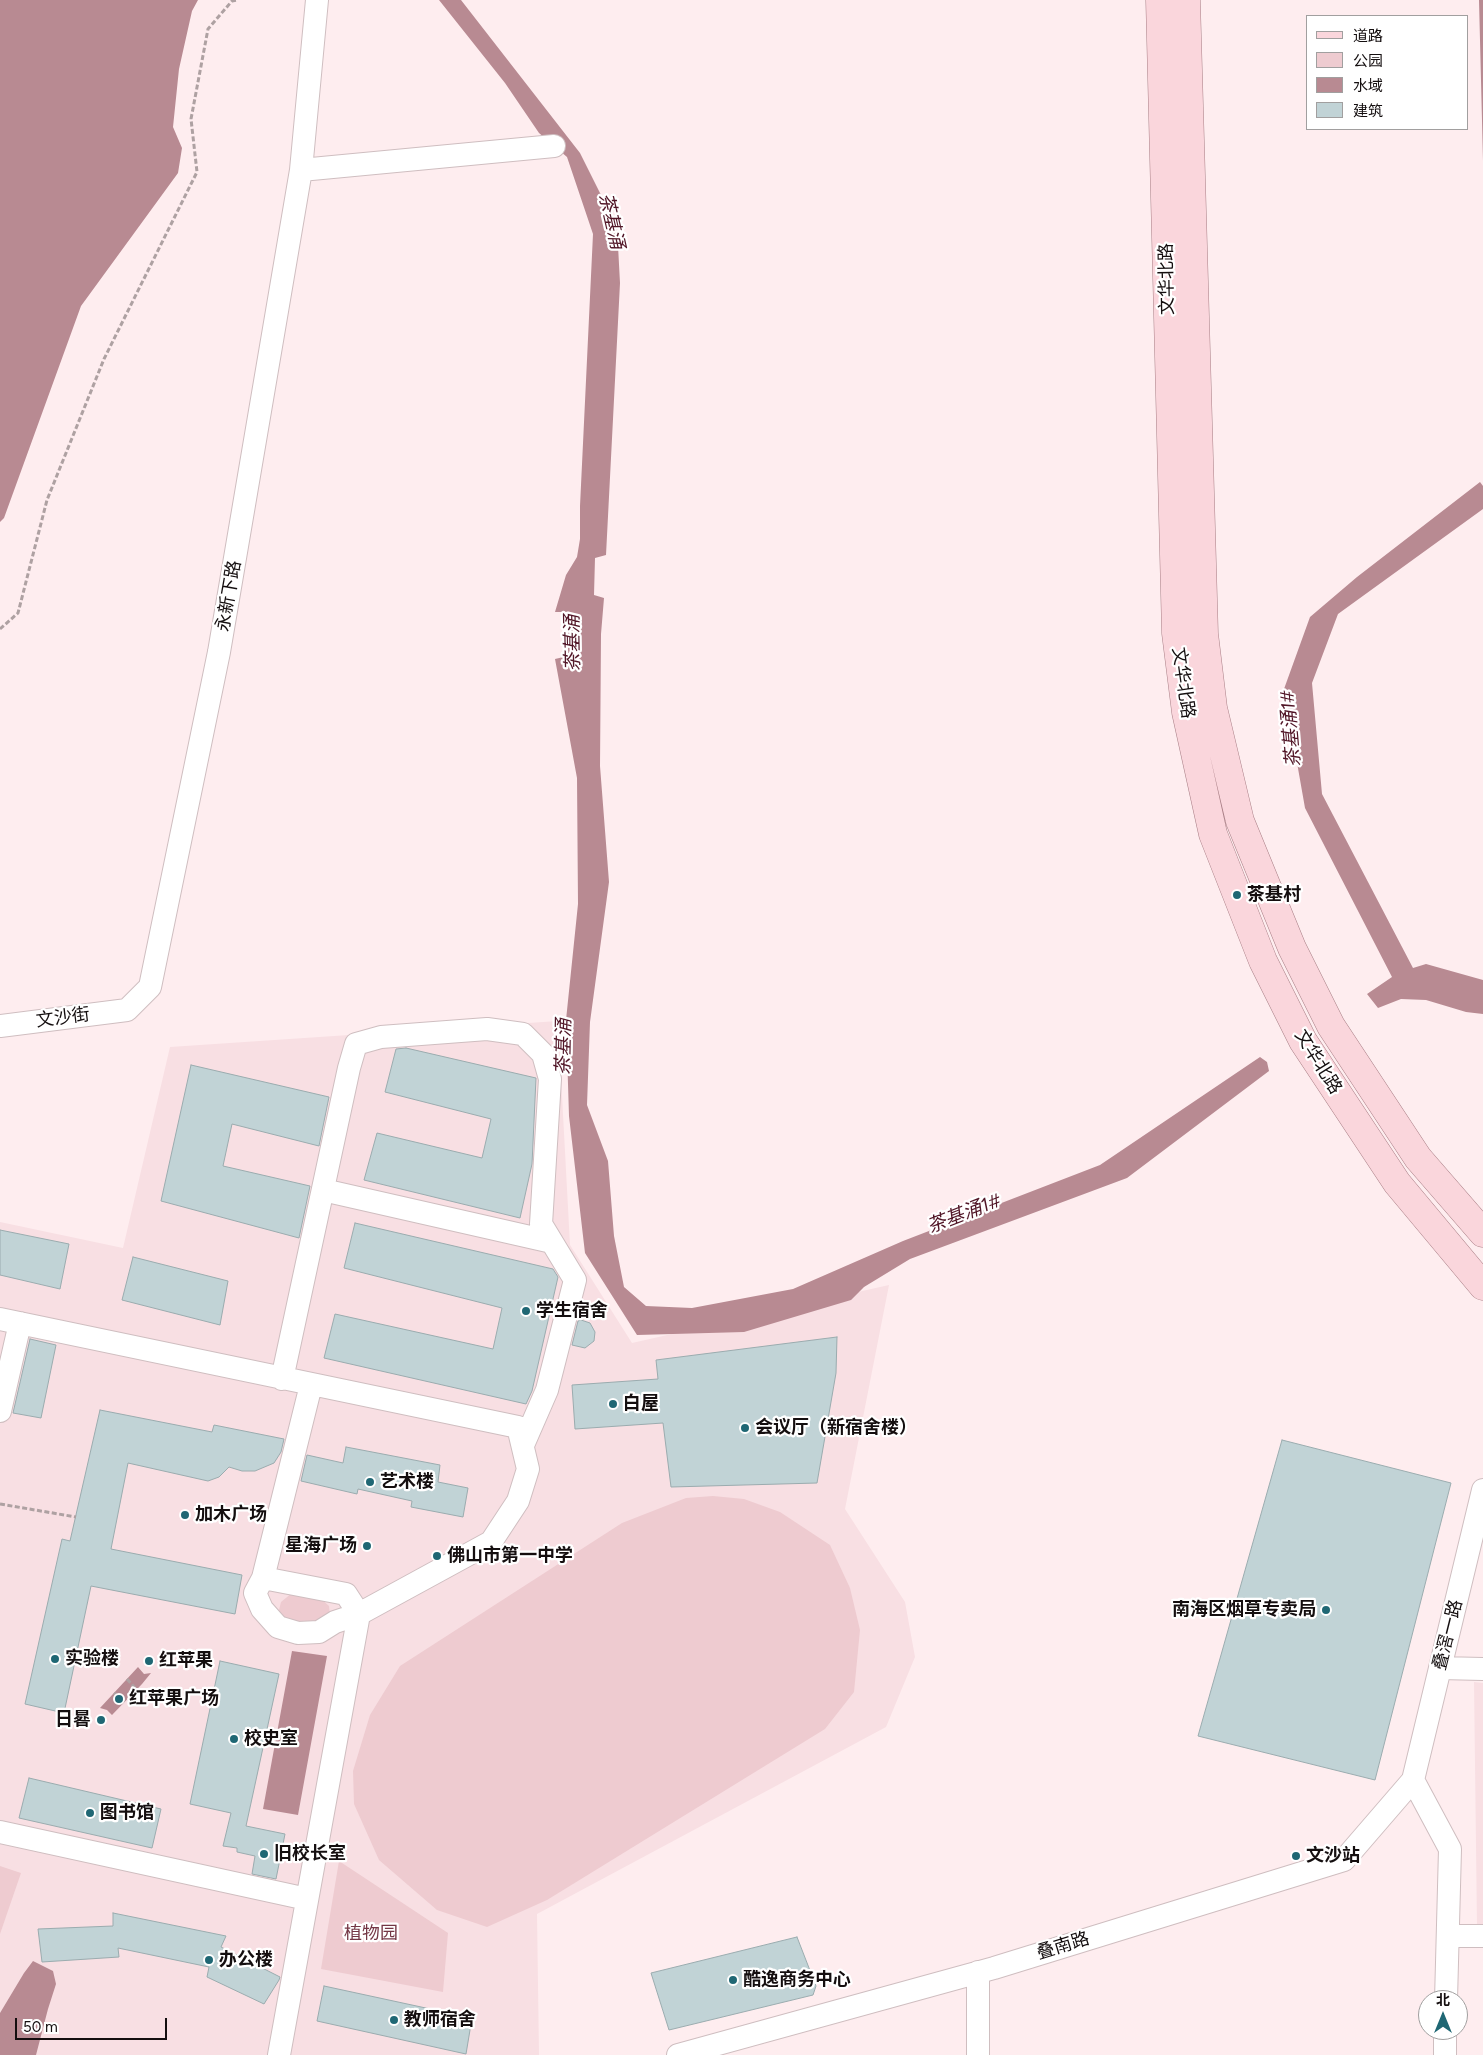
<!DOCTYPE html>
<html>
<head>
<meta charset="utf-8">
<style>
	body { margin:0 }
	#map { position:relative; width:1483px; height:2055px; overflow:hidden; background:#feedef; font-family:Figtree,"Noto Sans SC",sans-serif }
	canvas { display:block }
	.legend { position:absolute; left:1306px; top:15px; width:162px; height:115px; box-sizing:border-box; background:#fff; border:1px solid #a19f9f; margin:0; padding:6px 9px; list-style:none; font-size:15px; color:#140e0f }
	.legend li { display:flex; align-items:center; gap:10px; height:25px }
	.legend b { width:25px; border:1px solid #a19f9f }
	.north { position:absolute; left:1418px; top:1990px; width:50px; height:50px; box-sizing:border-box; background:#fff; border:1px solid #a19f9f; border-radius:50%; rotate:0deg; font-size:14px; font-weight:700; line-height:20px; text-align:center; color:#140e0f }
	.north::after { content:''; display:block; margin:auto; width:18px; height:22px; background:#1f6774; clip-path:polygon(50% 0,100% 100%,50% 72%,0 100%) }
	.scale { position:absolute; left:15px; top:2018px; width:152px; height:22px; box-sizing:border-box; border:2px solid #140e0f; border-top:0; padding-left:6px; font-size:15px; line-height:18px; white-space:nowrap; color:#140e0f; -webkit-text-stroke:4px #fff; paint-order:stroke }
</style>
</head>
<body>
<div id="map">
<canvas width="1483" height="2055"></canvas>
<ul class="legend">
<li><b style="height:6px;background:#fad6dc"></b>道路</li>
<li><b style="height:14px;background:#eecbd0"></b>公园</li>
<li><b style="height:14px;background:#b88a92"></b>水域</li>
<li><b style="height:14px;background:#c1d3d6"></b>建筑</li>
</ul>
<div class="north">北</div>
<div class="scale">50 m</div>
</div>
<script>
const ctx = document.querySelector('canvas').getContext('2d');
ctx.lineJoin = 'round';
function paint(path, color) { ctx.fillStyle = color; ctx.fill(path, 'evenodd'); }
const shape = rows => new Path2D(rows.map(r => 'M' + r).join(''));
function strokePath(path, color, width, dash) { ctx.strokeStyle = color; ctx.lineWidth = width; ctx.lineCap = dash ? 'butt' : 'round'; ctx.setLineDash(dash || []); ctx.stroke(path); }
function label(font, color, halo, rows, align = 'center') {
  ctx.font = font + ' Figtree,"Noto Sans SC",sans-serif'; ctx.lineWidth = 4.5; ctx.setLineDash([]); ctx.textBaseline = 'middle'; ctx.strokeStyle = halo; ctx.fillStyle = color; for (const [text, x, y, turn = 0] of rows) {
    ctx.save(); ctx.translate(x, y); ctx.rotate((+turn || 0) * Math.PI / 180); ctx.textAlign = isNaN(turn) ? turn : align; if (halo) ctx.strokeText(text, 0, 0); ctx.fillText(text, 0, 0); ctx.restore();
  }
}
const built = shape([
	[558,1021,570,1245,632,1343,889,1285,845,1509,905,1602,915,1657,886,1727,537,1914,539,2055,0,2055,0,1222,123,1248,170,1047],
	[1474,1682,1483,1683,1483,1927,1477,1927]
]);
const green = shape([
	[713,1496,744,1499,780,1512,830,1545,850,1588,860,1630,854,1692,825,1729,547,1900,487,1927,437,1910,379,1860,354,1804,353,1771,370,1715,400,1666,622,1523,686,1498],
	[292,1593,320,1598,329,1606,330,1615,322,1621,295,1624,283,1619,279,1610,281,1602],
	[339,1861,448,1933,443,1992,321,1969],
	[0,1866,21,1873,0,1934]
]);
const water = shape([
	[0,0,198,0,192,11,179,69,173,127,182,148,178,173,81,306,4,518,0,522],
	[439,0,461,0,580,153,617,227,620,283,606,555,595,558,594,595,604,598,601,634,600,766,609,882,590,1022,587,1105,608,1161,614,1236,624,1287,646,1306,692,1308,793,1289,903,1241,1100,1165,1260,1057,1267,1062,1269,1071,1127,1178,910,1259,864,1287,851,1300,744,1332,637,1335,585,1253,569,1116,566,1020,578,904,577,778,555,659,568,656,568,612,555,612,566,575,577,557,580,539,580,506,593,234,567,157,539,133,505,83],
	[1479,0,1483,0,1483,161],
	[1480,482,1483,486,1483,509,1338,614,1312,683,1322,794,1413,968,1426,964,1483,980,1483,1014,1466,1012,1426,1000,1401,999,1378,1008,1367,994,1392,977,1305,808,1284,689,1310,617,1357,577],
	[292,1651,327,1656,298,1815,263,1809],
	[138,1667,144,1674,151,1673,142,1684,112,1715,107,1710,100,1708],
	[33,1961,53,1971,56,1984,48,2009,36,2055,0,2055,0,2013,24,1973]
]);
const building = shape([
	[406,1048,536,1078,532,1164,520,1218,364,1180,377,1133,482,1158,491,1119,385,1092,396,1049,406,1048],
	[191,1065,329,1097,319,1146,232,1124,223,1166,310,1186,299,1238,161,1201,191,1065],
	[355,1223,553,1269,558,1277,532,1391,526,1404,324,1358,335,1314,493,1349,502,1308,344,1268,355,1223],
	[0,1230,69,1244,60,1289,0,1275,0,1230],
	[133,1257,228,1281,220,1325,122,1300,133,1257],
	[581,1320,590,1323,595,1332,594,1341,585,1348,572,1345,578,1321,581,1320],
	[837,1337,836,1373,817,1483,671,1487,663,1423,575,1429,572,1385,658,1379,656,1360,837,1337],
	[30,1339,56,1345,41,1418,13,1413,30,1339],
	[100,1410,212,1432,214,1425,284,1439,281,1452,274,1463,255,1471,242,1471,229,1467,219,1477,208,1481,128,1463,111,1549,242,1575,235,1614,91,1586,64,1713,25,1704,62,1539,70,1541,100,1410],
	[1282,1440,1451,1483,1375,1780,1198,1736,1282,1440],
	[346,1447,440,1465,438,1482,468,1488,463,1517,411,1507,412,1501,358,1489,357,1494,301,1481,307,1455,343,1463,346,1447],
	[220,1661,279,1674,246,1826,285,1834,276,1879,252,1874,255,1856,237,1852,237,1848,223,1846,231,1813,190,1804,220,1661],
	[29,1778,161,1809,152,1848,19,1818,29,1778],
	[113,1913,226,1936,221,1947,280,1977,279,1980,264,2004,207,1977,209,1967,118,1948,119,1957,42,1962,38,1929,113,1926,113,1913],
	[797,1937,816,1986,813,1995,669,2030,651,1973,797,1937],
	[324,1986,472,2018,466,2054,317,2021,324,1986]
]);
const path = shape([
	[0,629,18,613,47,500,104,359,197,172,191,119,208,29,232,1,237,0],
	[0,1504,76,1517],
	[127,1679,136,1689],
	[114,1693,124,1701]
]);
const minor = shape([
	[301,170,554,146],
	[0,1026,127,1010,150,987,219,652,301,170,317,0],
	[323,1190,552,1242],
	[0,1319,518,1427,528,1469,518,1501,491,1542,359,1614,335,1622,319,1632,298,1633,278,1627,262,1609,255,1593,263,1578,311,1385],
	[282,1379,349,1068,356,1044,381,1037,487,1029,523,1034,543,1054,550,1079,541,1224,575,1280,547,1390,523,1445],
	[0,1411,20,1323],
	[263,1578,346,1594,359,1614,279,2055],
	[1440,1668,1483,1669],
	[1413,1780,1450,1849,1446,2000],
	[0,1832,307,1899],
	[1448,1936,1483,1936],
	[678,2055,994,1968,1344,1860,1413,1780,1483,1490],
	[978,2055,978,1972],
	[1445,2055,1445,2030]
]);
const major = shape([
	[1160,0,1176,633,1186,712,1213,834,1263,961,1303,1041,1397,1183,1483,1286],
	[1186,0,1204,634,1213,708,1240,821,1292,948,1331,1026,1418,1158,1483,1233]
]);
const markers = [
	[1237,895,5,"#1f6774"],
	[526,1311,5,"#1f6774"],
	[613,1404,5,"#1f6774"],
	[745,1428,5,"#1f6774"],
	[370,1482,5,"#1f6774"],
	[185,1515,5,"#1f6774"],
	[367,1546,5,"#1f6774"],
	[437,1556,5,"#1f6774"],
	[1326,1610,5,"#1f6774"],
	[55,1659,5,"#1f6774"],
	[149,1661,5,"#1f6774"],
	[119,1699,5,"#1f6774"],
	[101,1720,5,"#1f6774"],
	[234,1739,5,"#1f6774"],
	[90,1813,5,"#1f6774"],
	[264,1854,5,"#1f6774"],
	[1296,1856,5,"#1f6774"],
	[209,1960,5,"#1f6774"],
	[733,1980,5,"#1f6774"],
	[394,2020,5,"#1f6774"]
];
const streetNames = [
	["文华北路",1167,279,-91],
	["永新下路",229,596,-80],
	["文华北路",1183,683,82],
	["文沙街",63,1018,-7],
	["文华北路",1318,1062,58],
	["叠滘一路",1448,1635,-76],
	["叠南路",1063,1946,-17]
];
const poiNames = [
	["茶基村",1247,895],
	["学生宿舍",536,1311],
	["白屋",623,1404],
	["会议厅（新宿舍楼）",755,1428],
	["艺术楼",380,1482],
	["加木广场",195,1515],
	["星海广场",357,1546,"right"],
	["佛山市第一中学",447,1556],
	["南海区烟草专卖局",1316,1610,"right"],
	["实验楼",65,1659],
	["红苹果",159,1661],
	["红苹果广场",129,1699],
	["日晷",91,1720,"right"],
	["校史室",244,1739],
	["图书馆",100,1813],
	["旧校长室",274,1854],
	["文沙站",1306,1856],
	["办公楼",219,1960],
	["酷逸商务中心",743,1980],
	["教师宿舍",404,2020]
];
const parkNames = [
	["植物园",371,1934]
];
const waterNames = [
	["茶基涌",611,221,77],
	["茶基涌",573,643,-91],
	["茶基涌1#",1291,729,-95],
	["茶基涌",564,1047,-89],
	["茶基涌1#",964,1214,-21]
];
paint(built, '#f8dfe3');
paint(green, '#eecbd0');
paint(water, '#b88a92');
paint(building, '#c1d3d6');
strokePath(building, '#9bacaf', 1);
strokePath(minor, '#cfbec0', 24);
strokePath(major, '#a87e85', 29);
strokePath(path, '#aea1a2', 3, [5, 2.5]);
strokePath(minor, '#fff', 22);
strokePath(major, '#fad6dc', 28);
for (const [x, y, r, color] of markers) { const dot = new Path2D(); dot.arc(x, y, r, 0, 2 * Math.PI); ctx.fillStyle = color; ctx.fill(dot); strokePath(dot, '#fff', 2); }
label('18px', '#140e0f', '#fff', streetNames);
label('bold 18px', '#140e0f', '#fff', poiNames, 'left');
label('18px', '#743745', '#fff', parkNames);
label('italic 19px', '#511627', '#fff', waterNames);
</script>
</body>
</html>
